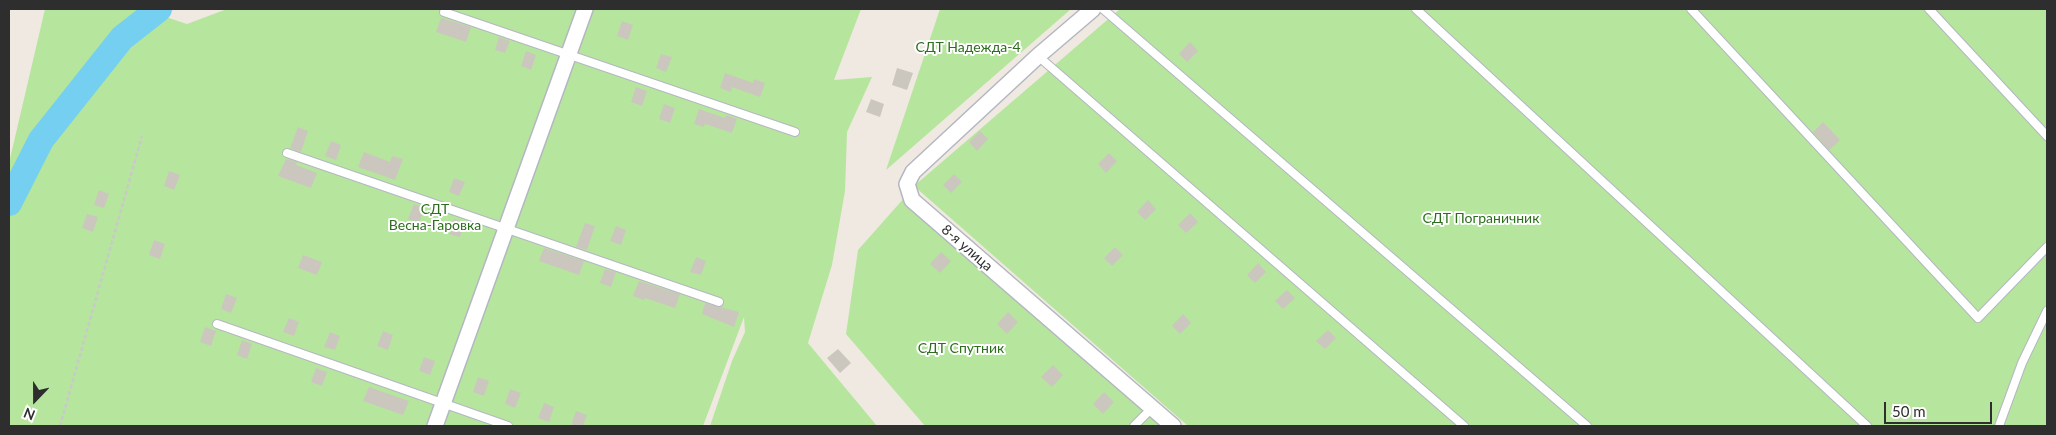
<!DOCTYPE html>
<html>
<head>
<meta charset="utf-8">
<style>
	body { margin:0 }
	#map { position:relative; width:2056px; height:435px; overflow:hidden; background:#efe9e1; font-family:Lato,sans-serif }
	canvas { display:block }
	.frame { position:absolute; inset:0; border:10px solid #2e2e2e; pointer-events:none }
	.north { position:absolute; left:10px; top:375px; width:50px; height:50px; -webkit-text-stroke:4px #fff; paint-order:stroke; rotate:202deg; font-size:14px; font-weight:700; line-height:20px; text-align:center; color:#2e2e2e }
	.north::after { content:''; display:block; margin:auto; width:18px; height:22px; background:#2e2e2e; clip-path:polygon(50% 0,100% 100%,50% 72%,0 100%) }
	.scale { position:absolute; left:1884px; top:402px; width:108px; height:22px; box-sizing:border-box; border:2px solid #2e2e2e; border-top:0; padding-left:6px; font-size:15px; line-height:18px; white-space:nowrap; color:#2e2e2e; -webkit-text-stroke:4px #fff; paint-order:stroke }
</style>
</head>
<body>
<div id="map">
<canvas width="2056" height="435"></canvas>
<div class="frame"></div>
<div class="north">N</div>
<div class="scale">50 m</div>
</div>
<script>
const ctx = document.querySelector('canvas').getContext('2d');
ctx.lineJoin = 'round';
function paint(path, color) { ctx.fillStyle = color; ctx.fill(path, 'evenodd'); }
const shape = rows => new Path2D(rows.map(r => 'M' + r).join(''));
function strokePath(path, color, width, dash) { ctx.strokeStyle = color; ctx.lineWidth = width; ctx.lineCap = dash ? 'butt' : 'round'; ctx.setLineDash(dash || []); ctx.stroke(path); }
function label(font, color, halo, rows, align = 'center') {
  ctx.font = font + ' Lato,sans-serif'; ctx.lineWidth = 4; ctx.setLineDash([]); ctx.textBaseline = 'middle'; ctx.strokeStyle = halo; ctx.fillStyle = color; for (const [text, x, y, turn = 0] of rows) {
    ctx.save(); ctx.translate(x, y); ctx.rotate((+turn || 0) * Math.PI / 180); ctx.textAlign = isNaN(turn) ? turn : align; if (halo) ctx.strokeText(text, 0, 0); ctx.fillText(text, 0, 0); ctx.restore();
  }
}
const green = shape([
	[45,9,142,9,187,24,227,9,861,9,834,80,872,77,847,132,845,191,832,265,808,343,877,426,710,426,732,361,745,332,744,317,703,426,9,426,9,163],
	[940,9,1071,9,886,170],
	[1120,9,2047,9,2047,426,1188,426,914,186],
	[905,197,1169,426,925,426,846,334,858,250]
]);
const river = shape([
	[9,203,41,140,122,38,159,9]
]);
const building = shape([
	[441,18,471,27,466,42,436,32],
	[622,21,633,25,628,40,617,36],
	[499,37,510,41,505,53,495,50],
	[1190,42,1198,51,1187,62,1179,54],
	[526,51,536,55,531,70,521,66],
	[661,54,672,57,666,72,656,68],
	[897,68,913,73,907,90,892,85],
	[725,73,753,83,754,79,765,83,760,97,732,87,731,92,720,88],
	[636,87,647,91,642,106,631,102],
	[871,99,884,104,880,117,866,112],
	[664,104,675,108,670,123,659,119],
	[699,109,725,118,726,115,737,119,732,133,705,124,704,127,694,124],
	[1823,122,1840,140,1829,150,1813,132],
	[298,127,308,131,301,152,290,148],
	[980,131,988,139,977,151,969,142],
	[331,141,341,145,336,160,325,156],
	[364,152,390,162,392,156,403,159,395,180,358,167],
	[1109,153,1117,161,1106,173,1098,164],
	[286,159,297,162,296,165,317,173,311,188,278,176],
	[169,171,180,175,174,190,164,186],
	[954,174,962,182,951,193,943,185],
	[454,178,465,182,459,196,449,192],
	[99,190,109,194,104,208,94,205],
	[1148,200,1156,209,1145,220,1137,212],
	[414,204,424,208,419,223,408,219],
	[1190,213,1198,222,1186,233,1178,225],
	[87,214,98,217,93,232,82,228],
	[454,219,465,223,460,237,449,234],
	[585,223,595,226,587,250,576,247],
	[616,226,626,230,621,245,610,241],
	[154,240,165,244,160,259,149,255],
	[1115,247,1123,255,1112,266,1104,258],
	[544,248,584,261,579,275,539,261],
	[941,252,951,261,940,273,930,264],
	[303,255,322,262,317,275,298,268],
	[696,257,706,261,701,275,690,272],
	[1258,263,1266,272,1255,283,1247,275],
	[605,269,616,272,611,287,600,283],
	[639,281,680,294,675,308,645,298,644,300,633,296],
	[1287,290,1295,298,1283,309,1275,301],
	[226,294,237,298,231,313,221,309],
	[705,303,739,312,734,327,702,314],
	[1008,312,1018,322,1007,334,997,324],
	[1183,314,1191,323,1180,334,1172,326],
	[289,318,299,322,294,336,283,332],
	[205,327,216,331,211,346,200,342],
	[1328,330,1336,338,1325,349,1316,341],
	[383,331,393,335,388,350,377,346],
	[330,332,340,336,335,350,324,347],
	[242,340,252,344,247,359,237,355],
	[838,349,851,363,840,373,827,358],
	[424,357,435,361,430,375,419,371],
	[1053,365,1063,375,1052,387,1041,377],
	[316,368,327,372,322,386,311,382],
	[478,377,489,381,484,396,473,392],
	[369,387,409,401,403,415,363,401],
	[510,389,521,393,515,408,505,404],
	[1104,392,1114,402,1103,414,1093,404],
	[544,403,554,407,549,422,538,418],
	[576,411,587,415,583,426,571,426]
]);
const path = shape([
	[60,426,142,136]
]);
const service = shape([
	[1103,9,1587,426],
	[1416,9,1867,426],
	[1691,9,1978,318,2047,247],
	[1929,9,2047,136],
	[444,12,795,132],
	[1038,56,1464,426],
	[287,153,719,302],
	[217,324,508,426],
	[1134,426,1152,408],
	[1999,426,2022,363,2047,311]
]);
const minor = shape([
	[1093,9,1038,56,913,172,907,184,912,200,1173,426],
	[435,426,585,9]
]);
const parkNames = [
	["СДТ Надежда-4",968,47],
	["СДТ",435,209],
	["Весна-Гаровка",435,225],
	["СДТ Пограничник",1481,218],
	["СДТ Спутник",961,348]
];
const streetNames = [
	["8-я улица",967,248,41]
];
paint(green, '#b6e59e');
strokePath(river, '#75cff0', 26);
paint(building, '#cbc7bf');
strokePath(service, '#b4b7c1', 10);
strokePath(minor, '#b4b7c1', 18);
strokePath(path, '#c9c9c9', 2.5, [4, 2.5]);
strokePath(service, '#fff', 8);
strokePath(minor, '#fff', 15);
label('14px', '#2c6e1b', '#fff', parkNames);
label('14px', '#2e2e2e', '#fff', streetNames);
</script>
</body>
</html>
